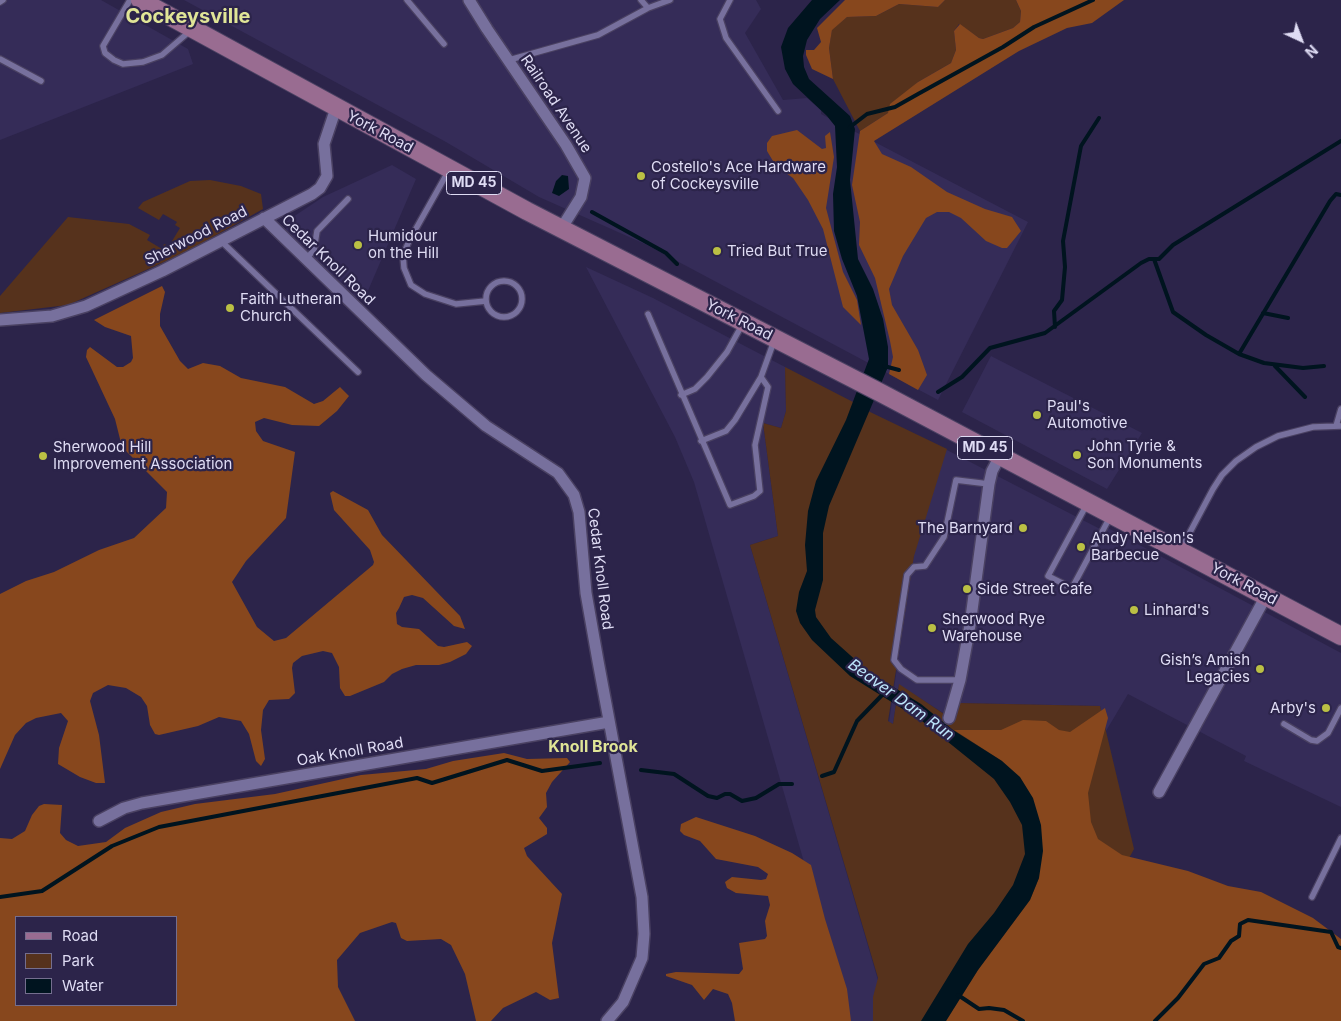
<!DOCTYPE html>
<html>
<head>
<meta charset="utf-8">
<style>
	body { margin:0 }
	#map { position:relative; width:1341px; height:1021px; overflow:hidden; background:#2c244a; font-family:Inter,sans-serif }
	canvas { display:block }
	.legend { position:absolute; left:15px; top:916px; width:162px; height:90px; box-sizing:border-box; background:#2c244a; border:1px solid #746e8e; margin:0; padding:6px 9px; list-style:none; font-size:15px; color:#dfdcf4 }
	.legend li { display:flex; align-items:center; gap:10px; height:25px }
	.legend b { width:25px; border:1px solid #746e8e }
	.north { position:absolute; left:1276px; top:15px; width:50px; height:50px; -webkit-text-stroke:4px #2c244a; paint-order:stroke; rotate:137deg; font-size:14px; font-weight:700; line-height:20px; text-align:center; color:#dfdcf4 }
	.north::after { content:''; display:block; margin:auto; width:18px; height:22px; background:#dfdcf4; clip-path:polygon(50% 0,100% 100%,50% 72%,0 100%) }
</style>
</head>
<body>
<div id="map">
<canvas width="1341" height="1021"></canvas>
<ul class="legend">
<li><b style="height:6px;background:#996c91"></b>Road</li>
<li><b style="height:14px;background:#56321c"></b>Park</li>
<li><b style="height:14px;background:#00141f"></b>Water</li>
</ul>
<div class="north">N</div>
</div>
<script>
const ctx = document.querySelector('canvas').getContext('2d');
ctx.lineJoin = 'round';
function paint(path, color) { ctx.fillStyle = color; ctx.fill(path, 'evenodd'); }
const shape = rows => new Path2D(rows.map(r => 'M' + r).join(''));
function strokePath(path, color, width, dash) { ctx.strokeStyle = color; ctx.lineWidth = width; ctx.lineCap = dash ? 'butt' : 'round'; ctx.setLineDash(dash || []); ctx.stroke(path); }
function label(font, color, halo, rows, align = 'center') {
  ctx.font = font + ' Inter,sans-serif'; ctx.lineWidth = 4.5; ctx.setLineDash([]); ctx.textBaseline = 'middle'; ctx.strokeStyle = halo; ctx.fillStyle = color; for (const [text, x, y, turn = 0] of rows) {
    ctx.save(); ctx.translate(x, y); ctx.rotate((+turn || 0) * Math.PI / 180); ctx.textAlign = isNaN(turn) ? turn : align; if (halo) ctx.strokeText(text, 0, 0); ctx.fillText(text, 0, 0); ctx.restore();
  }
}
const built = shape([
	[0,0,101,0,188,49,193,64,0,140],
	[184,0,756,0,761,9,745,33,783,100,807,98,821,110,821,114,1028,222,938,400,645,244,539,197,446,142],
	[392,165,416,179,364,300,351,296,286,230,287,221,323,197],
	[586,267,653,298,785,367,786,411,781,428,763,423,778,536,750,545,890,1021,850,1021,694,482,675,437],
	[991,356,1142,433,1107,489,962,412],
	[945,449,1104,531,1106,527,1341,653,1341,807,1244,761,1246,756,1128,694,1106,731,1100,706,959,703,948,716,899,685,893,724,889,722,914,553]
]);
const green = shape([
	[945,0,1016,0,1021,11,1020,22,1013,28,983,39,979,38,959,24,954,31,956,50,951,63,918,82,888,113,860,131,833,79,829,48,832,29,847,17,876,16,899,4,938,7],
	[210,180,241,186,261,194,263,209,184,253,68,305,0,313,0,296,68,217,129,224,150,235,147,240,162,249,164,244,169,246,180,228,175,225,177,222,163,214,159,220,138,208,143,202,190,181],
	[785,367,855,403,863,422,868,411,947,449,914,556,888,721,893,724,899,684,947,716,959,703,1100,706,1134,849,1041,1021,873,1021,873,997,878,978,750,545,778,536,763,423,781,428,786,411]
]);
const forest = shape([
	[845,0,945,0,938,7,899,4,876,16,847,17,832,30,829,48,833,79,812,69,806,55,806,50,814,50,821,42,817,28],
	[1016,0,1124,0,1092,23,1067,28,1019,51,874,141,882,154,911,167,947,192,985,209,1012,217,1021,231,1007,248,1002,248,986,241,961,218,949,212,937,212,926,218,903,256,889,289,892,305,918,350,927,375,918,390,889,374,893,357,890,341,875,278,859,245,860,222,852,185,860,131,888,113,890,104,918,82,951,63,956,50,954,31,960,24,979,38,983,39,1013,28,1020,22,1021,11],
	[797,130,822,149,826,148,825,136,830,132,834,157,826,208,843,272,857,300,861,325,843,307,823,229,808,200,793,178,776,166,767,151,767,143,772,136],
	[162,286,165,292,160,314,160,326,180,361,188,369,203,363,220,366,241,378,285,387,314,404,323,401,340,387,349,396,337,411,319,426,292,425,264,418,255,422,256,431,263,441,295,452,286,518,246,561,232,582,257,627,274,641,286,638,373,565,374,562,370,550,334,510,330,493,333,491,368,510,382,535,460,616,465,629,454,626,423,598,412,595,404,597,399,608,396,613,397,624,402,627,419,629,438,646,444,647,467,642,472,646,466,654,450,662,439,665,416,665,402,669,392,674,384,682,350,696,345,696,340,688,339,667,332,653,323,651,302,656,293,663,292,668,295,693,289,699,269,700,263,710,261,730,265,759,261,766,256,761,249,734,241,721,219,717,198,726,159,735,155,734,150,725,147,706,141,697,126,688,108,685,93,693,90,701,99,735,105,783,96,783,80,777,58,764,59,748,68,721,61,713,36,718,26,723,15,735,0,769,0,594,26,581,54,572,99,550,134,538,166,508,167,492,122,447,115,419,86,357,87,350,90,347,117,367,123,367,131,362,133,358,131,336,105,327,94,320],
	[1105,708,1108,718,1088,793,1091,822,1098,839,1122,855,1188,871,1228,886,1261,892,1313,918,1341,939,1341,1021,946,1021,978,970,1030,900,1039,878,1002,761,954,730,1001,730,1023,720,1046,721,1059,730,1070,732],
	[504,753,527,759,567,758,570,762,552,782,546,793,547,807,539,818,547,828,547,834,524,848,527,856,562,894,552,943,559,998,550,1000,536,992,503,1008,491,1021,476,1021,465,974,451,945,441,939,407,941,401,938,396,923,392,922,360,933,337,960,338,987,355,1021,0,1021,0,838,12,839,25,831,32,815,39,806,44,804,62,805,60,833,66,840,78,846,106,842,125,828,161,812,195,804,275,794,361,775,426,769,453,761],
	[16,917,176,917,176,1005,16,1005],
	[696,817,755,836,792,853,811,865,825,919,847,989,851,1021,735,1021,732,1003,728,994,713,989,704,1000,692,985,666,976,666,974,676,972,739,974,743,969,739,943,765,939,767,936,765,921,770,905,768,896,736,893,727,888,725,882,732,877,761,880,766,879,768,874,758,867,716,859,700,841,684,835,680,831,681,824]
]);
const water = shape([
	[812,0,840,0,820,19,807,40,803,56,804,67,809,79,850,116,855,129,850,180,858,259,873,289,883,319,888,347,888,367,829,506,823,533,823,580,815,610,816,617,831,638,869,672,921,704,953,730,1002,761,1020,777,1033,798,1041,825,1043,851,1039,878,1030,900,978,970,946,1021,921,1021,968,944,994,913,1013,885,1025,854,1022,825,1010,802,994,779,922,721,850,676,812,640,800,623,796,611,799,592,807,571,805,545,808,511,816,481,846,420,869,359,857,296,842,259,834,231,833,194,837,167,835,126,827,116,793,84,785,69,781,47,788,28],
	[562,175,568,176,569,189,559,196,552,193,556,181]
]);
const stream = shape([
	[850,127,867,114,895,107,918,94,1003,47,1034,27,1093,0],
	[592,212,666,253,677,264],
	[1154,259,1173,312,1206,335,1239,354,1264,363,1303,368,1324,366],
	[1263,313,1288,318],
	[1055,327,1054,311,1062,300,1065,267,1063,241,1081,146,1099,118],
	[1239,354,1330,201,1336,194,1341,195],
	[884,366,899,370],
	[1275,366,1305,397],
	[938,392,962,377,990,348,1045,333,1141,263,1149,259,1159,259,1173,245,1341,141],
	[641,770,674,774,708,796,717,798,725,794,730,794,742,801,756,798,779,784,792,784],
	[822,776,834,772,857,721,884,693],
	[0,897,42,891,112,846,159,827,417,778,432,783,507,760,542,771,600,763],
	[958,995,979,1009,989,1008,1004,1010,1023,1021],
	[1155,1021,1178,998,1204,964,1219,958,1231,941,1239,936,1240,924,1248,920,1331,932,1338,947,1341,948]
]);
const service = shape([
	[130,0,103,46,105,53,114,60,123,64,143,62,162,55,190,31],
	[407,0,444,44],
	[641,0,648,8],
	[730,0,720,19,726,38,778,111],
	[0,2,3,0],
	[0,59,41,81],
	[509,60,598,35,648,8,670,0],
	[449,170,409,241,403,255,404,268,411,285,425,294,456,304,486,301],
	[221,241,358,372],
	[306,259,314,250,317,231,348,199],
	'486 299a18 18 0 1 1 36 0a18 18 0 1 1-36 0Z',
	[648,314,730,505,754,496,760,491,755,445,768,387,761,377],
	[681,395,695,389,707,377,727,352,742,325],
	[1336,426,1341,409],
	[701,441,726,431,735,420,761,377,774,341],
	[1087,504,1048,576,1072,588,1110,517],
	[1181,549,1213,489,1222,475,1236,461,1256,447,1278,436,1313,427,1341,426],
	[960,680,917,680,901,669,894,660,907,575,914,567,925,566,944,537,956,480,989,484],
	[1284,724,1311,740,1317,741,1328,733,1341,708],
	[1312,897,1341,838]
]);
const minor = shape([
	[469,0,487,29,566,145,585,178,581,197,561,229],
	[264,218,426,375,486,426,558,473,574,495,579,512,586,593,598,661,642,897,644,934,642,958,623,1002,607,1021],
	[0,320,52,316,86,306,162,271,312,194,320,188,327,176,324,144,336,108],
	[949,718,960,680,970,625,989,484,992,471,1000,456],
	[1159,792,1266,596],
	[99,821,124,808,142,803,609,722]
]);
const primary = shape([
	[140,0,527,211,881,393,1341,636]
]);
const markers = [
	[641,176,5,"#bbc044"],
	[358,245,5,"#bbc044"],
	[717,251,5,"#bbc044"],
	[230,308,5,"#bbc044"],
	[1037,415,5,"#bbc044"],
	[1077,455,5,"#bbc044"],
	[43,456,5,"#bbc044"],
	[1023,528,5,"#bbc044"],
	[1081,547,5,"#bbc044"],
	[967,589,5,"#bbc044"],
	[1134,610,5,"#bbc044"],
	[932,628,5,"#bbc044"],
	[1260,669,5,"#bbc044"],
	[1326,708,5,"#bbc044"]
];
const shields = [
	[474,183,55],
	[985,448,55]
];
const shieldNames = [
	["MD 45",474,183],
	["MD 45",985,448]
];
const streetNames = [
	["Railroad Avenue",556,104,56],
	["York Road",380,132,28],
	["Sherwood Road",196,236,-27],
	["Cedar Knoll Road",328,260,44],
	["York Road",739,320,27],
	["Cedar Knoll Road",600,569,83],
	["York Road",1244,584,28],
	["Oak Knoll Road",350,752,-10]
];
const poiNames = [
	["Costello's Ace Hardware",651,167],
	["of Cockeysville",651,184],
	["Humidour",368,236],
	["on the Hill",368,253],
	["Tried But True",727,251],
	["Faith Lutheran",240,299],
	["Church",240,316],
	["Paul's",1047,406],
	["Automotive",1047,423],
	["John Tyrie &",1087,446],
	["Son Monuments",1087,463],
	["Sherwood Hill",53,447],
	["Improvement Association",53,464],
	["The Barnyard",1013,528,"right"],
	["Andy Nelson's",1091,538],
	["Barbecue",1091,555],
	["Side Street Cafe",977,589],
	["Linhard's",1144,610],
	["Sherwood Rye",942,619],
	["Warehouse",942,636],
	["Gish’s Amish",1250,660,"right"],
	["Legacies",1250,677,"right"],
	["Arby's",1316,708,"right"]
];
const waterNames = [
	["Beaver Dam Run",901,700,36]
];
const neighbourhoodNames = [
	["Knoll Brook",593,747]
];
const districtNames = [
	["Cockeysville",188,17]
];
paint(built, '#352c58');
paint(green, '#56321c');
paint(forest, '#87471d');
paint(water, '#00141f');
strokePath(stream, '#00141f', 4);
strokePath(service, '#4a4162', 8);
strokePath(minor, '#4a4162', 14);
strokePath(primary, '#4a4162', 20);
strokePath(service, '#77709d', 5.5);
strokePath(minor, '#77709d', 11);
strokePath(primary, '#996c91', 18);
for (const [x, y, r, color] of markers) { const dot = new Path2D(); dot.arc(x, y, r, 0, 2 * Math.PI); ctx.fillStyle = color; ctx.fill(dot); strokePath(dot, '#2c244a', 2); }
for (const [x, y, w] of shields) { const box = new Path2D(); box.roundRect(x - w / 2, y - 11.5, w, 23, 4); ctx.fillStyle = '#2c244a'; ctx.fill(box); strokePath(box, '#dfdcf4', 1); }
label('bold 14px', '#dfdcf4', null, shieldNames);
label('15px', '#dfdcf4', '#2c244a', streetNames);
label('15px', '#dfdcf4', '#2c244a', poiNames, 'left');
label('italic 16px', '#bce5fb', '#2c244a', waterNames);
label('bold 16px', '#e0e597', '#2c244a', neighbourhoodNames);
label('bold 20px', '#e0e597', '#2c244a', districtNames);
</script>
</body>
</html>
